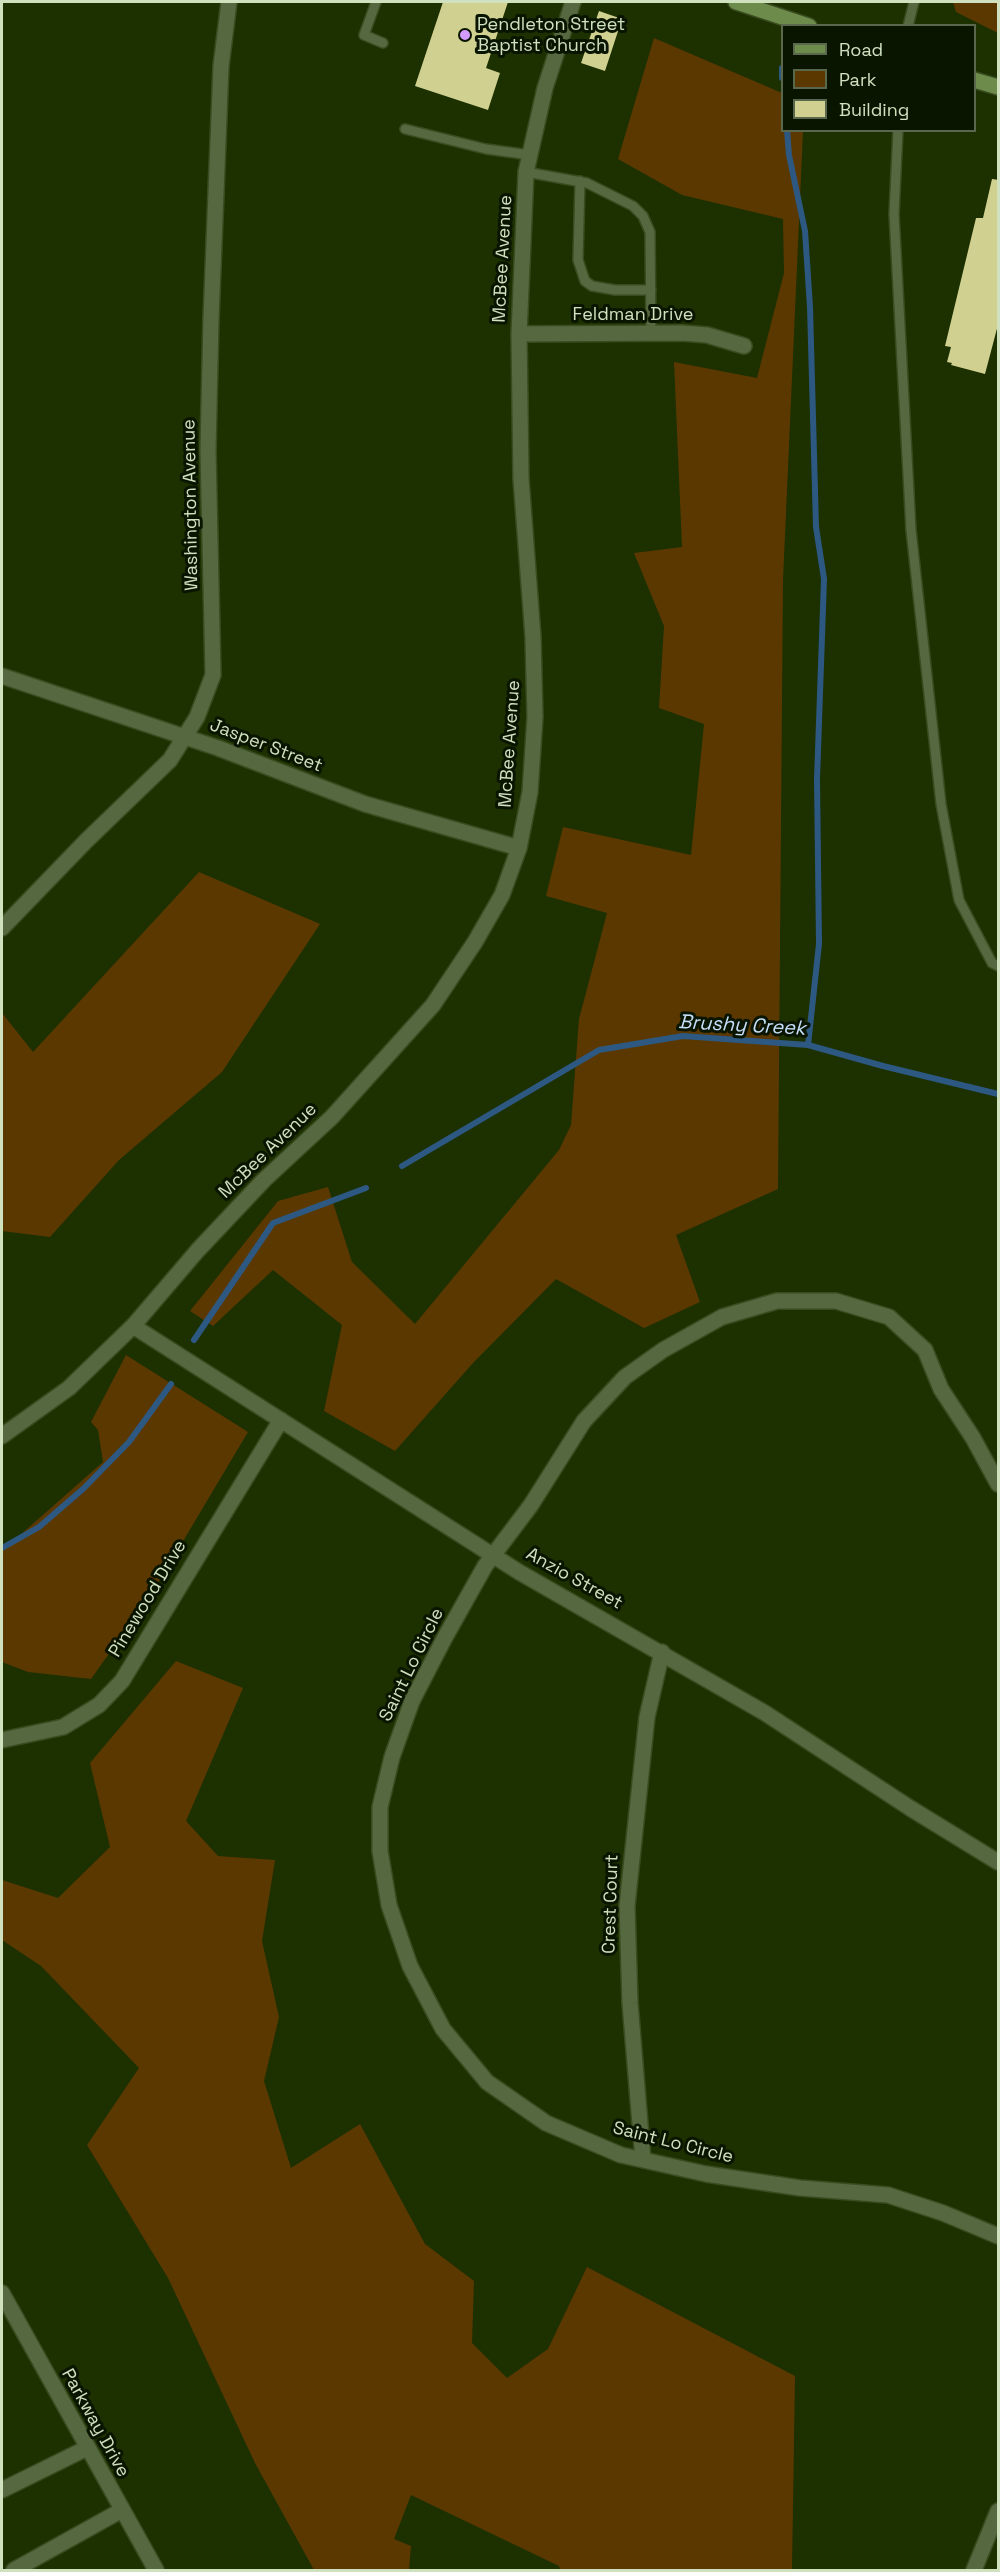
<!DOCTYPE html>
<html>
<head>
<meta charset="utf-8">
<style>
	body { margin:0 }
	#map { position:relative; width:1000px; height:2572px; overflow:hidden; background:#1c3000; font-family:"Space Grotesk",sans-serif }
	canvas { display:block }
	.frame { position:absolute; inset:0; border:3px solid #d0e1c0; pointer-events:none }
	.legend { position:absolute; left:781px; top:24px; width:195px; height:108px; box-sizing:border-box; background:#0a1500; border:2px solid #59674d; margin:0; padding:8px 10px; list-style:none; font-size:18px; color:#d0e1c0 }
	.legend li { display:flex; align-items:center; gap:12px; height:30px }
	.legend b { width:30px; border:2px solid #59674d }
</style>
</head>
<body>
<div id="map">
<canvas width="1000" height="2572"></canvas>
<div class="frame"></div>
<ul class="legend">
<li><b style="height:8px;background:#6d8c4b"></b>Road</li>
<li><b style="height:16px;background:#5c3801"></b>Park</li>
<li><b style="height:16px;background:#d0d191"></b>Building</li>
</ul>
</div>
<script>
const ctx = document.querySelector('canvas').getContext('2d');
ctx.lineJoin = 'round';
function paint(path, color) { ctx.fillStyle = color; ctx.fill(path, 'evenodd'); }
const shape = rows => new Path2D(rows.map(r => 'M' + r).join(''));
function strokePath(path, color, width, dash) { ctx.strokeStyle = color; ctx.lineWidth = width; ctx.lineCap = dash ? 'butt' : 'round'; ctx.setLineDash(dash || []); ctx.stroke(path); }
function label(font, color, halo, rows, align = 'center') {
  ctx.font = font + ' "Space Grotesk",sans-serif'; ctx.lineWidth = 6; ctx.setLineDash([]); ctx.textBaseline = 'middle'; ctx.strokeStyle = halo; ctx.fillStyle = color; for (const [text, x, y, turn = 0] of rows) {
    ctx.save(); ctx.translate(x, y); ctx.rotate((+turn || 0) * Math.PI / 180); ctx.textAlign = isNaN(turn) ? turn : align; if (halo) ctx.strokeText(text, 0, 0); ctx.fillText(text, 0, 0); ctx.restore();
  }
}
const green = shape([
	[953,2,998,2,998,33,956,12],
	[654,38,782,93,782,130,803,131,783,580,778,1189,676,1235,700,1302,644,1328,556,1279,473,1363,395,1451,324,1411,342,1325,273,1270,213,1326,190,1311,278,1201,328,1187,352,1262,415,1324,559,1150,571,1125,579,1019,607,913,546,896,563,827,691,855,704,724,659,708,664,626,634,553,682,547,674,362,757,378,784,273,783,219,682,195,618,159],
	[199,872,320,924,222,1072,119,1160,50,1237,2,1231,2,1013,33,1052],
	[126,1355,248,1432,151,1595,91,1679,28,1672,2,1662,2,1551,103,1462,98,1430,91,1422],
	[176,1661,243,1688,186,1821,218,1856,275,1860,262,1941,279,2017,264,2081,291,2168,360,2124,425,2244,474,2281,472,2343,507,2378,548,2349,587,2267,795,2376,792,2570,560,2570,559,2566,411,2495,394,2539,411,2546,409,2570,314,2570,255,2463,168,2278,87,2145,139,2068,41,1966,2,1940,2,1880,58,1898,110,1847,90,1763]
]);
const stream = shape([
	[782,68,782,78],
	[787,130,789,155,805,231,810,307,816,527,824,579,817,779,819,944,808,1045],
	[402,1166,599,1050,683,1036,808,1045,883,1066,998,1094],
	[194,1340,273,1223,366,1188],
	[2,1548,39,1527,83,1489,129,1442,171,1384]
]);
const building = shape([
	[443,2,508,2,486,68,500,73,488,110,415,86],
	[599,11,622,19,605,71,581,63],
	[992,179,999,180,999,321,985,374,951,365,952,363,947,362,951,347,945,346,976,218,983,218]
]);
const service = shape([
	[376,2,364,35,383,43],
	[908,26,914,2],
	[405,129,486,149,530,155],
	[898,130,894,214,911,530,941,804,959,900,992,963,998,966],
	[526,172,587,183,633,206,643,216,650,232,651,334],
	[580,181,578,260,585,281,592,286,615,290,651,290]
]);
const minor = shape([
	[519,334,682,333,707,335,744,346],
	[2,676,218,748,365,804,519,848],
	[2,928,86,841,170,760,197,717,213,675,208,450,211,319,221,66,229,2],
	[133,1326,519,1572,765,1713,910,1808,998,1862],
	[2,1436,69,1388,133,1326,198,1250,264,1180,332,1117,433,1005,475,942,502,895,519,848,530,792,535,717,533,637,521,479,519,334,526,172,545,88,573,2],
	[998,1484,973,1438,941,1389,925,1350,889,1317,836,1301,777,1301,722,1317,663,1350,625,1377,584,1421,531,1505,485,1566,444,1639,412,1701,392,1757,380,1807,380,1851,389,1905,410,1966,443,2029,487,2082,546,2123,621,2155,706,2174,800,2188,888,2195,943,2213,998,2236],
	[2,1740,63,1727,99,1705,122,1681,281,1420],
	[643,2160,630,2003,627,1906,647,1717,662,1652],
	[2,2293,156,2570],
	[2,2490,87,2448],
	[14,2570,122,2510],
	[974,2570,998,2511]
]);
const secondary = shape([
	[736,2,809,26],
	[974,80,998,87]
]);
const markers = [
	[465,35,6,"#d39cfc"]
];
const poiNames = [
	["Pendleton Street",477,25],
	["Baptist Church",477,46]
];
const streetNames = [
	["McBee Avenue",503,259,-87],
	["Feldman Drive",633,315],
	["Washington Avenue",191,505,-91],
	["McBee Avenue",510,744,-86],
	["Jasper Street",266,746,21],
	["McBee Avenue",268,1151,-44],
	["Anzio Street",574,1579,29],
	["Pinewood Drive",148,1599,-59],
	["Saint Lo Circle",412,1665,-64],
	["Crest Court",611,1904,-88],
	["Saint Lo Circle",673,2143,14],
	["Parkway Drive",95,2423,61]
];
const waterNames = [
	["Brushy Creek",742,1026,3]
];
paint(green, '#5c3801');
strokePath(stream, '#2d5882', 6);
paint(building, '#d0d191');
strokePath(service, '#394c1f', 12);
strokePath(minor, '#394c1f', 18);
strokePath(secondary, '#394c1f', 18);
strokePath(service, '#556840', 9);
strokePath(minor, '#556840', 15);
strokePath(secondary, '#6d8c4b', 15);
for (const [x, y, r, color] of markers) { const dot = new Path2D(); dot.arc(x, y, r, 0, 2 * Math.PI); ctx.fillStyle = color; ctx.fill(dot); strokePath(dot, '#0a1500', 2); }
label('18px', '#d0e1c0', '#0a1500', poiNames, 'left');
label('18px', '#d0e1c0', '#0a1500', streetNames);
label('italic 20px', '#c5def9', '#0a1500', waterNames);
</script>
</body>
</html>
